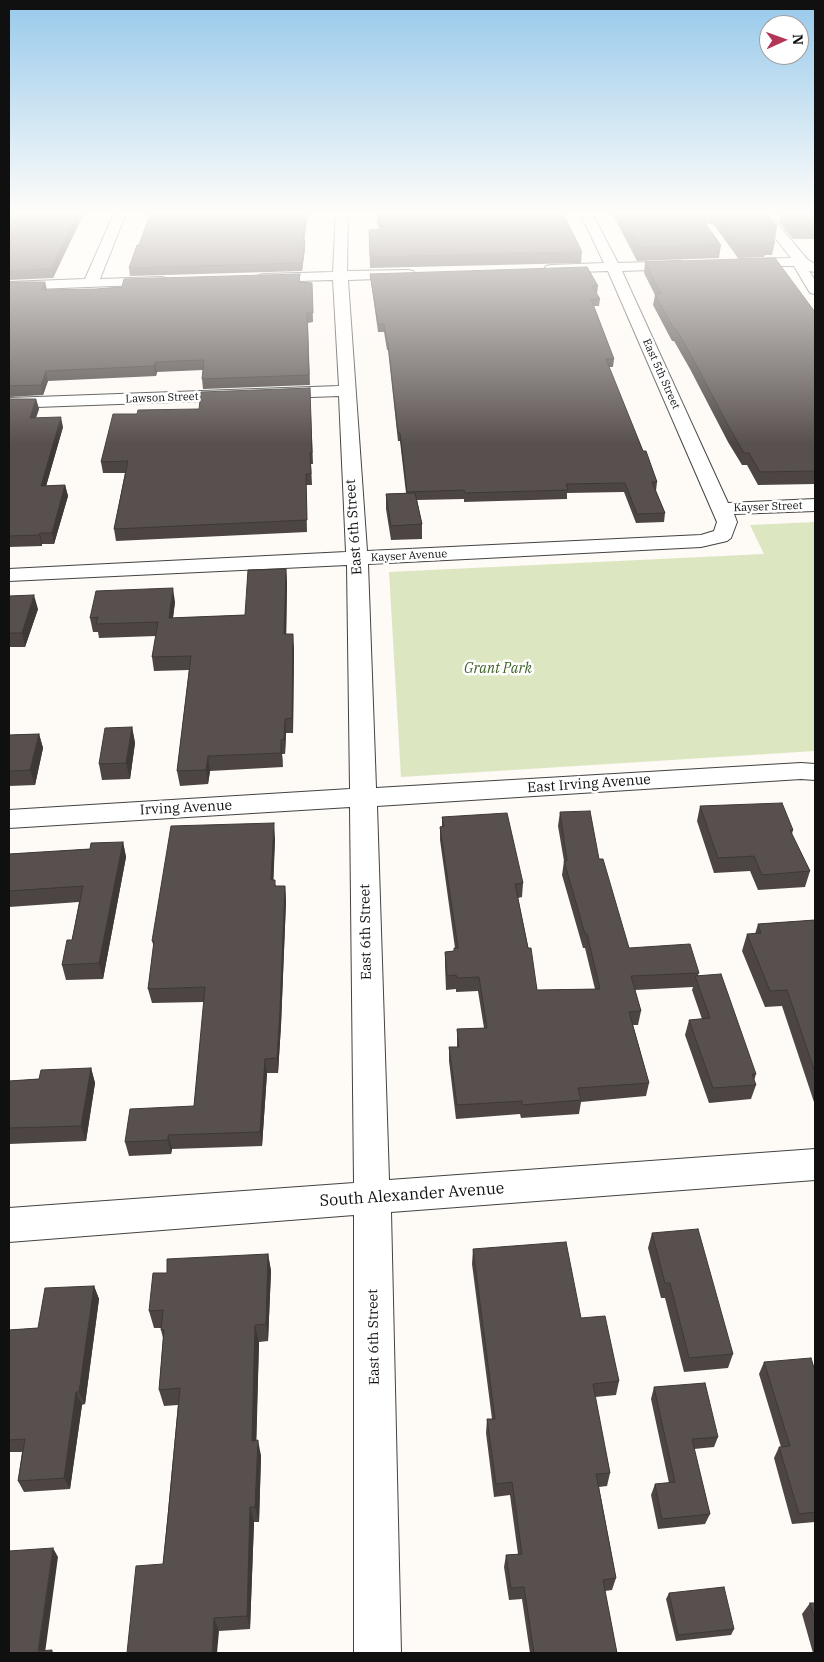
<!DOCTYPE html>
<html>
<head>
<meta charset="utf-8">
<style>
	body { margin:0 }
	#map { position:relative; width:824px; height:1662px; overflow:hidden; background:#fefaf5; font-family:"IBM Plex Serif",serif }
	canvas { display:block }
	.frame { position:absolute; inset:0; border:10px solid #101010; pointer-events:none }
	.north { position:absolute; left:759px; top:15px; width:50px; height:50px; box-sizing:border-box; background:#fff; border:1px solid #9f9f9f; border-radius:50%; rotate:88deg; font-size:14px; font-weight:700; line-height:20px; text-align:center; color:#101010 }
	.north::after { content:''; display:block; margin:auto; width:18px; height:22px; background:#b33657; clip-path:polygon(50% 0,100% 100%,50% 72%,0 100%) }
</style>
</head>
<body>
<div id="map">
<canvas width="824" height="1662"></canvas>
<div class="frame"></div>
<div class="north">N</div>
</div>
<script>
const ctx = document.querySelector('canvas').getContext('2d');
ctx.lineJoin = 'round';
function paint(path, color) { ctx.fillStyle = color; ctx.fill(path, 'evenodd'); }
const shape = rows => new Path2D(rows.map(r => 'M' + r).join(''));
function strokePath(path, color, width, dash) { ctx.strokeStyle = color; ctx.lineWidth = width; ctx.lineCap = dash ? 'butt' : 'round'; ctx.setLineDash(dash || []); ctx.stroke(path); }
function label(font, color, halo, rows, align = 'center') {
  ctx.font = font + ' "IBM Plex Serif",serif'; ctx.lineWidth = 5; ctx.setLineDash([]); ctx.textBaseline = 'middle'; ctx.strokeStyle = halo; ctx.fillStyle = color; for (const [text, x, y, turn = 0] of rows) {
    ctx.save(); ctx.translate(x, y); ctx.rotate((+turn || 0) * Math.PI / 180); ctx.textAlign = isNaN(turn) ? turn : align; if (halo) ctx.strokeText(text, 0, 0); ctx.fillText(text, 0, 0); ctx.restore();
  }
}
const green = shape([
	[815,522,815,751,401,777,389,572,764,554,750,525]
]);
const minor = shape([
	[115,211,127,211,100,279,161,277,166,278,168,281,166,284,9,290,9,282,85,279,115,211],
	[336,211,348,211,347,271,408,270,413,271,415,274,413,277,408,278,348,280,367,551,701,535,714,531,717,522,608,271,551,273,546,272,544,269,546,266,551,265,604,263,579,211,591,211,618,263,681,261,688,265,681,269,622,271,728,503,815,499,815,511,734,514,737,522,731,538,727,541,701,547,368,564,376,788,801,763,815,764,815,780,801,779,377,806,389,1180,815,1149,815,1180,391,1212,401,1653,354,1653,354,1215,9,1242,9,1208,354,1183,350,807,9,828,9,810,350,789,347,565,9,581,9,569,346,552,339,396,9,408,9,398,339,386,333,280,264,282,259,281,257,278,259,275,264,274,333,272,336,211],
	[754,211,767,211,807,259,815,264,815,272,809,271,815,280,815,294,810,293,794,266,736,266,734,263,736,260,741,259,791,258,754,211]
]);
const wall = shape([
	[13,211,85,211,53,278,9,280,9,218],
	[151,211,308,211,304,240,305,248,302,271,130,276,129,268,139,245],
	[377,211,582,252,581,263,370,268,369,230,379,229,377,222],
	[611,211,764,211,777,226,775,239,773,239,775,242,772,255,765,255,764,257,738,258,714,225,707,223,706,224,721,245,719,258,637,261],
	[781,211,815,211,815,239,793,239,779,222],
	[645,262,815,312,815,484,758,485,747,465,742,465,728,442,690,369,674,341,672,341,653,305,655,295,644,273],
	[300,274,300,282,312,283,313,322,308,323,310,385,203,389,202,379,203,370,157,372,156,376,48,381,43,395,9,397,9,282,45,282,47,290,96,289],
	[370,274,598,286,597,294,600,299,599,306,594,306,614,359,613,367,609,367,643,451,657,482,656,491,665,513,664,522,636,523,624,492,567,493,567,499,464,502,464,499,417,500,422,524,422,539,391,540,386,509,386,494,406,493,400,441,398,441,388,350,387,350,384,332,378,332,371,281],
	[310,388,313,464,311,464,312,485,306,485,307,532,116,541,114,529,125,473,103,473,101,462,137,414,199,409],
	[9,399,36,399,39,409,36,418,63,427,46,486,65,485,68,496,54,544,42,544,42,546,9,547],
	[286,569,287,583,286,634,294,648,293,733,286,733,285,754,282,754,283,767,210,771,208,784,180,786,177,771,189,670,154,671,152,657,156,636,99,638,98,632,93,632,90,618,175,602,173,618,245,615],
	[9,596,38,609,25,647,9,647],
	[132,727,135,743,130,779,102,780,99,764],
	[39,734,43,748,35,785,9,786,9,735],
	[700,806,793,830,792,834,810,871,805,887,758,890,750,871,714,873,697,821],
	[560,812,599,859,629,948,699,973,698,975,756,1074,754,1081,756,1085,751,1099,709,1103,685,1035,689,1020,702,1019,692,990,693,987,635,990,641,1011,638,1025,633,1025,649,1083,646,1096,581,1102,579,1114,521,1118,520,1114,456,1119,449,1061,449,1047,457,1047,457,1029,484,1028,478,991,456,992,456,989,446,990,445,965,445,952,454,951,455,948,440,840,440,827,442,826,442,817,523,883,522,897,518,898,537,990,595,989,585,948,583,948,562,875,564,861,558,826],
	[275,838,273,880,276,886,285,886,286,901,281,1025,278,1073,267,1073,262,1146,172,1149,171,1154,129,1156,125,1142,194,1106,204,1002,152,1003,148,989,154,947,152,941],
	[123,842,126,857,103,979,66,980,62,965,72,940,79,902,9,907,9,851,10,854,90,849],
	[815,920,815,1105,782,1006,765,1007,742,951,747,934,755,934,758,924],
	[91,1068,95,1083,86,1141,9,1144,9,1081,39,1079],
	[652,1233,733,1354,728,1368,684,1372,665,1298,661,1298,648,1248],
	[473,1249,581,1318,619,1381,616,1395,595,1397,610,1473,607,1486,599,1487,616,1578,612,1590,605,1591,617,1653,530,1653,522,1599,509,1600,504,1567,506,1555,518,1554,510,1495,494,1497,486,1433,487,1419,492,1419,472,1264],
	[268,1254,271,1271,268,1341,259,1342,256,1440,261,1456,259,1522,254,1522,250,1629,219,1631,163,1564,178,1405,164,1406,159,1390,163,1338,161,1330,161,1328,154,1328,149,1311,167,1273],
	[94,1286,99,1299,85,1404,82,1405,70,1489,24,1492,18,1481,22,1452,9,1452,9,1330,38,1328],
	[764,1362,815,1371,815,1522,792,1524,774,1458,779,1447,781,1447,759,1374],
	[654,1387,718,1437,714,1447,694,1449,710,1514,705,1524,658,1529,651,1495,655,1484,669,1483,651,1399],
	[669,1593,734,1629,731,1635,676,1641,666,1599],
	[810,1603,815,1603,815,1653,813,1653,802,1614]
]);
const shadedWall = shape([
	[79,211,85,211,53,278,51,269],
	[307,211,308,211,308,213,303,248,302,240],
	[708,211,709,211,707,223,699,227,701,215],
	[305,240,305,248,302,271,302,263],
	[45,282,47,291,41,290],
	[155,362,157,372,156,376,154,366],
	[46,371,48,381,43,395,41,385],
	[36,399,39,409,32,428,30,418],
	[61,417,63,427,43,497,41,486],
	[65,485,68,496,54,544,52,533],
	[40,533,42,544,42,546,39,535],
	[286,569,287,583,286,649,284,634],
	[173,588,175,602,171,632,169,618],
	[34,595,38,609,25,647,22,633],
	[293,634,294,648,293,733,292,718],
	[285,719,286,733,285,754,284,739],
	[132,727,135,743,130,779,126,763],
	[39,734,43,748,35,785,30,770],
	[281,740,282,754,283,767,281,753],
	[208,756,210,771,208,784,206,770],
	[274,823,275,838,273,894,271,880],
	[123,842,126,857,103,979,99,963],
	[285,886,286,901,281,1025,278,1073,277,1058],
	[265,1059,267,1073,262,1146,260,1132],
	[91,1068,95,1083,86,1141,81,1126],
	[168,1135,172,1149,171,1154,168,1140],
	[268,1254,271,1271,268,1341,266,1324],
	[94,1286,99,1299,85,1404,79,1392],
	[255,1325,259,1342,256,1456,252,1441],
	[76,1392,82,1405,70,1489,64,1478],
	[258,1440,261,1456,259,1522,255,1507],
	[250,1507,254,1522,250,1629,247,1616],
	[53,1548,58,1557,45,1653,38,1651],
	[214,1618,219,1631,217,1653,212,1653]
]);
const building = shape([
	[13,211,79,211,51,269,9,271,9,218,13,211],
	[151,211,307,211,302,240,305,240,302,263,129,268,137,245,139,245,151,211],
	[377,211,562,211,582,252,370,257,369,230,381,229,377,211],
	[619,211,708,211,701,215,700,217,721,245,639,247,619,211],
	[712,211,764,211,777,226,762,227,775,242,765,242,767,244,740,245,715,212,712,211],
	[783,211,815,211,815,226,796,226,783,211],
	[775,258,815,312,815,471,760,472,749,453,744,453,730,429,692,357,676,329,674,329,655,294,661,294,645,262,775,258],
	[587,267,598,286,592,286,600,299,591,299,614,359,606,359,643,451,646,451,657,482,652,482,665,513,637,514,625,483,566,484,568,490,465,493,464,490,407,492,400,433,398,433,388,342,387,342,384,324,378,324,370,274,587,267],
	[300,274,299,282,312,283,313,313,307,313,309,375,202,379,204,360,155,362,154,366,46,371,41,385,9,386,9,282,45,282,41,290,96,289,122,287,124,279,300,274],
	[310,388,312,453,310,453,311,474,306,474,307,520,114,529,128,461,101,462,113,414,137,414,138,410,199,409,201,392,310,388],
	[9,399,36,399,30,418,61,417,41,486,65,485,52,533,40,533,39,535,9,536,9,399],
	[415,493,422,524,391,526,386,494,415,493],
	[286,569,284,634,293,634,292,718,285,719,284,739,281,740,281,753,208,756,206,770,177,771,191,656,152,657,158,622,96,624,98,617,90,618,96,591,173,588,169,618,245,615,248,570,286,569],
	[34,595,22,633,9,633,9,596,34,595],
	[132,727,126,763,99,764,105,728,132,727],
	[39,734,30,770,9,771,9,735,39,734],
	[782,803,793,830,790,830,810,871,762,875,754,856,718,858,700,806,782,803],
	[590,811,599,859,603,859,629,948,690,944,699,973,631,976,641,1011,629,1012,649,1083,578,1088,581,1100,522,1105,522,1101,457,1105,449,1047,459,1047,457,1029,487,1028,479,977,457,978,456,975,447,976,445,952,454,951,454,948,458,948,440,827,444,826,442,817,507,813,523,883,515,884,528,948,531,948,537,990,600,989,587,934,585,934,564,861,567,861,560,812,590,811],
	[274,823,271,880,275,880,275,886,285,886,280,1010,277,1058,265,1059,260,1132,168,1135,168,1140,125,1142,130,1109,194,1106,205,987,148,989,154,941,152,941,171,826,274,823],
	[123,842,99,963,62,965,67,940,72,940,83,886,9,891,9,854,90,849,91,843,123,842],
	[815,920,815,1072,787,990,770,991,747,934,761,933,758,924,815,920],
	[721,974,756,1074,752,1074,756,1085,713,1088,689,1020,710,1018,695,976,721,974],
	[91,1068,81,1126,9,1128,9,1081,39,1079,41,1070,91,1068],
	[698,1229,733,1354,689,1358,670,1283,665,1283,652,1233,698,1229],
	[566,1242,581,1318,605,1316,619,1381,593,1384,610,1473,596,1474,616,1578,603,1580,617,1653,534,1653,524,1587,511,1588,506,1555,522,1554,512,1482,496,1484,487,1419,495,1419,473,1249,566,1242],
	[268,1254,266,1324,255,1325,252,1441,258,1440,255,1507,250,1507,247,1616,214,1618,212,1653,127,1653,136,1566,163,1564,168,1517,180,1388,159,1390,164,1330,161,1330,163,1310,149,1311,153,1273,167,1273,167,1259,268,1254],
	[94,1286,79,1392,76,1392,64,1478,18,1481,25,1439,9,1440,9,1330,38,1328,45,1288,94,1286],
	[811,1358,815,1371,815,1512,799,1514,779,1447,790,1446,764,1362,811,1358],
	[705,1383,718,1437,692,1439,710,1514,662,1519,655,1484,675,1482,654,1387,705,1383],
	[53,1548,38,1651,52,1650,52,1653,9,1653,9,1551,53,1548],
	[724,1587,734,1629,678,1635,669,1593,724,1587],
	[810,1603,815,1603,815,1620,810,1603]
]);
const farStreetnames = [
	["East 5th Street",661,374,66],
	["Lawson Street",162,398,-2],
	["Kayser Street",768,507,-2],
	["Kayser Avenue",409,556,-3]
];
const streetNames = [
	["East 6th Street",354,527,-94],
	["East Irving Avenue",589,784,-4],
	["Irving Avenue",186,808,-3],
	["East 6th Street",366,932,-91],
	["East 6th Street",374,1337,-91]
];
const parkNames = [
	["Grant Park",498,669]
];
const nearStreetnames = [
	["South Alexander Avenue",412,1195,-4]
];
paint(green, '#dce6c1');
strokePath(minor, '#434343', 2);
paint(minor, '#fff');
paint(wall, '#4c4543');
paint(shadedWall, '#3e3837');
paint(building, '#58504e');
strokePath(building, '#3e3837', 1);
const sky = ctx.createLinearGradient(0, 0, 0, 444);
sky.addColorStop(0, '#97c9eb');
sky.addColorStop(0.48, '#fffdfa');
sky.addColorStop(1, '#fffdfa00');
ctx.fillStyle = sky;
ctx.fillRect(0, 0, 824, 444);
label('11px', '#101010', '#fff', farStreetnames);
label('14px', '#101010', '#fff', streetNames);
label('italic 14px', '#406227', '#fff', parkNames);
label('16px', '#101010', '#fff', nearStreetnames);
</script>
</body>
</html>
